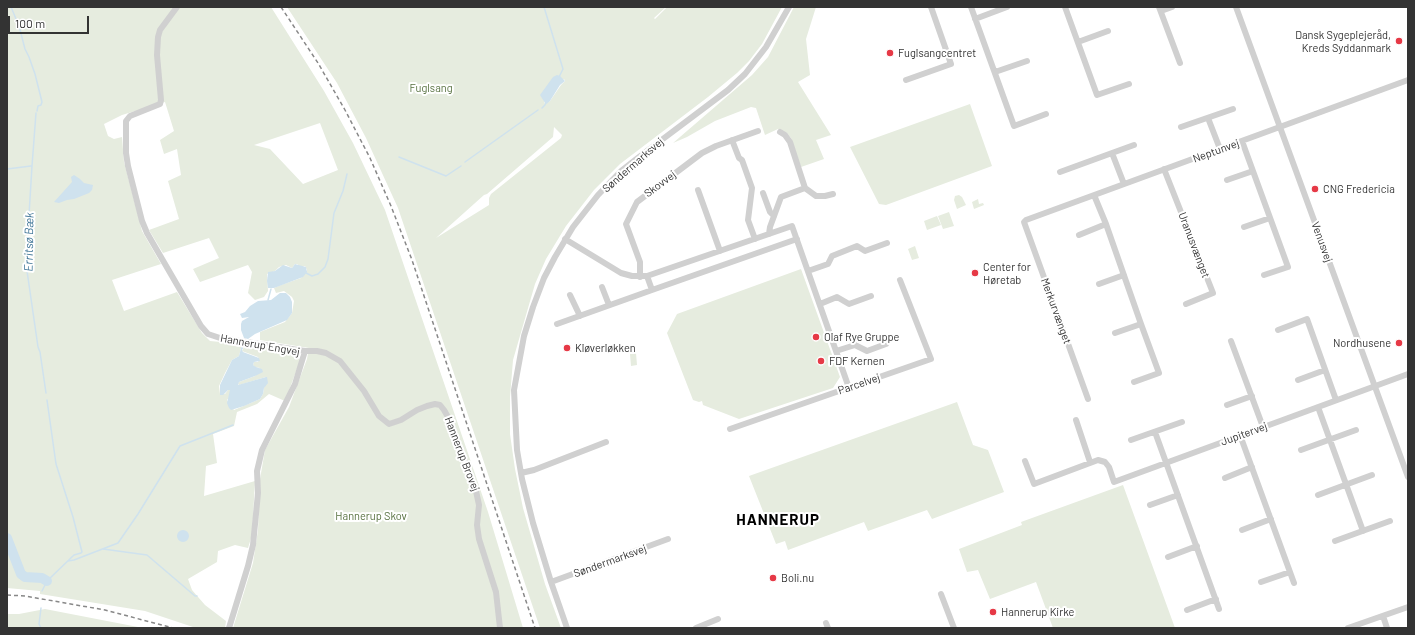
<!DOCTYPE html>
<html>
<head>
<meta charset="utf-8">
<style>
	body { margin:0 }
	#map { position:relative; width:1415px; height:635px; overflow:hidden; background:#fff; font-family:Barlow,sans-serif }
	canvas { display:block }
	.frame { position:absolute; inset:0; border:8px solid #333; pointer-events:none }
	.scale { position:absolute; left:8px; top:16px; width:81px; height:18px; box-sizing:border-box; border:2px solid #333; border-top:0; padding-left:5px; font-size:12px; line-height:14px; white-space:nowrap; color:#333; -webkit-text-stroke:3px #fff; paint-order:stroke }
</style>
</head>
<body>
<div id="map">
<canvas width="1415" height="635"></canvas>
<div class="frame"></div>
<div class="scale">100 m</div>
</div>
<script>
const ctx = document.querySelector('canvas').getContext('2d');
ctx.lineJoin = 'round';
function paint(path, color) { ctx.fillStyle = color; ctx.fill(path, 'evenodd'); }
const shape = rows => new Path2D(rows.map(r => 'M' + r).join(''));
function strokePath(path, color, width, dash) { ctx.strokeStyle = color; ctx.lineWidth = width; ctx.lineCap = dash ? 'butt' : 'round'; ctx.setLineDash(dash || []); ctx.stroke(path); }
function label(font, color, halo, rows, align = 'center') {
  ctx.font = font + ' Barlow,sans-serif'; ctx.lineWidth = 4; ctx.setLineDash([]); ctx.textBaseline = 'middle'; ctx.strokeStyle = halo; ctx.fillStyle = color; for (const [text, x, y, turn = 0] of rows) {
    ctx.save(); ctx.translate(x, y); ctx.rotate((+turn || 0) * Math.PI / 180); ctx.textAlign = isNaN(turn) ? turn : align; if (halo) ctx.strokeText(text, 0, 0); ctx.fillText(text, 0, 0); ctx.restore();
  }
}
const green = shape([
	[7,7,271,7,324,91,353,143,385,210,488,512,523,628,233,628,253,563,258,530,260,479,265,450,289,407,307,359,309,348,260,340,260,332,285,322,292,313,294,301,292,297,284,291,276,293,274,288,281,285,301,278,307,270,305,266,301,267,297,264,295,264,292,268,286,265,279,267,275,271,267,274,268,291,264,297,255,300,248,293,252,272,248,265,200,282,193,269,219,258,209,238,163,253,149,230,179,219,168,181,181,175,177,149,164,154,160,140,174,131,165,102,122,115,104,124,108,136,114,139,122,137,124,162,142,231,161,264,112,280,124,311,177,292,202,333,210,341,242,344,239,356,232,360,225,373,219,386,220,394,225,394,228,390,230,390,230,396,227,400,234,410,260,399,263,394,266,377,239,385,238,384,239,382,255,376,260,368,255,367,253,365,254,362,258,362,259,359,258,357,242,351,245,345,297,353,299,357,300,361,285,401,269,394,257,404,237,412,234,426,213,434,217,463,206,466,204,496,255,481,252,535,248,548,235,545,218,551,217,562,188,579,192,590,205,605,226,621,225,628,196,628,145,611,40,594,40,591,7,588],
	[320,123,338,170,303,184,270,149,254,145],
	[287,7,666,7,654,18,655,19,667,7,782,7,762,44,749,61,737,73,708,97,620,164,594,190,566,226,546,259,535,284,513,360,510,397,510,434,515,469,523,508,545,584,561,628,540,628,398,208,366,138,337,83],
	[564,79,565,81,561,85,550,101,545,104,544,101],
	[554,127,562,135,561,138,491,194,489,198,489,205,436,238,484,195,487,194,553,137],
	[794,7,816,7,806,39,810,75,798,82,831,135,816,140,824,159,801,167,791,138,787,133,778,129,765,135,756,108,751,107,715,121,687,137,673,143,752,75,768,57],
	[970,104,992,166,886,205,879,204,850,147],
	[959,195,962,197,966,205,957,209,954,200,955,196],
	[978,199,979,204,983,203,984,205,974,209,972,202],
	[949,212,954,226,943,229,938,216],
	[937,216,941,225,927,230,924,221],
	[915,246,919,258,912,260,908,249],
	[801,269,840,377,833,388,739,419,703,405,702,401,699,402,693,400,667,333,677,314],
	[636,353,637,365,631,366,630,354],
	[957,402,973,445,988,450,1004,492,932,519,927,510,868,531,864,522,788,550,785,541,776,544,749,476],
	[1123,485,1175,628,1053,628,1036,582,990,599,978,570,967,572,959,549,1022,525,1021,522],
	[45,609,138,627,140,628,7,628,7,614,19,614]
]);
const water = shape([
	[557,75,560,76,565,81,560,85,550,101,544,106,545,103,540,95,553,77],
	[74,175,80,179,84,183,93,185,92,190,89,193,74,199,67,200,59,203,54,202,72,182,71,177],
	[295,264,306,267,307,272,303,277,274,288,268,288,267,281,268,272,275,271,283,265,292,268],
	[280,293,286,293,290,297,292,302,292,313,287,320,255,334,248,339,244,338,241,330,241,324,242,321,249,317,242,318,240,314,245,312,250,306,258,301,271,300],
	[242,344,245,345,242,350,243,352,259,358,260,361,254,362,253,365,256,367,262,369,263,372,255,376,239,382,238,385,266,377,267,377,268,383,264,388,263,394,260,399,244,406,231,410,229,408,227,403,230,390,228,390,223,395,220,395,220,385,232,360,239,356],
	'177 536a6 6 0 1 1 12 0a6 6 0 1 1-12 0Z'
]);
const stream = shape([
	[11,7,19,26,25,49,29,57,35,74,42,102,41,105,38,106,37,111],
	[544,7,563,69,559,77],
	[542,108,545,105],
	[36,113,32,166,26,264,38,347,40,352,46,393],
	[399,157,446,176,461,166],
	[465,162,538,110],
	[7,169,31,166],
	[306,273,312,276,318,274,325,267,328,259,334,213,343,191,347,174],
	[268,300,271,289],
	[103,549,147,555,195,596,197,596],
	[68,561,74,560,118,543,138,514,180,446,233,425],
	[42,591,47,581,74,555,81,553,82,552,73,517,56,464,47,400],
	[41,608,39,624,41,628]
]);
const river = shape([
	[7,538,21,574,25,577,42,578,47,581]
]);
const minor = shape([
	[177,7,160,30,158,37,157,55,161,100,160,104,130,116,126,121,126,153,128,166,142,221,147,233,201,326,208,334,220,338,305,351,295,384,262,450,257,471,258,493,253,545,248,566,229,628],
	[971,7,1014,126,1046,114],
	[1065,7,1097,95,1129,84],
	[1159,7,1180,63],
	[1236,7,1408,477],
	[1161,11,1172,7],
	[975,19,1007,7],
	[1078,42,1108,31],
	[995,72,1027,61],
	[906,80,951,64,931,7],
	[1208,118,1220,149],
	[1181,127,1233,109],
	[780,132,785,135,790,142,805,188],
	[732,140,739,158,742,160,752,188,748,220,755,239],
	[1242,141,1288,267,1264,275],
	[1112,153,1134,145],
	[1164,169,1213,293,1186,304],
	[1060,172,1112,153,1124,184],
	[1227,180,1253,171],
	[698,190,720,251],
	[763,193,770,212,774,216],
	[1094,195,1106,224,1141,324,1159,373,1134,382],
	[1244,227,1270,218],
	[769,234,770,227,781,197,805,188,816,196,825,196,833,194],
	[1079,235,1106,224],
	[565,239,621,273,632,276,647,276,792,226,849,388],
	[808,271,828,264,832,256,857,246,865,251,887,243],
	[640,277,640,262,626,224,637,202,702,153,716,146,758,131],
	[1099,284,1124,275],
	[602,287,609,305],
	[652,290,797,239],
	[570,295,580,316],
	[820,304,837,297,849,304,871,296],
	[557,324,652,290,647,276],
	[1278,330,1307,319,1336,400],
	[1115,333,1141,324],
	[1231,341,1263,427],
	[305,351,317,351,326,353,340,361,364,391,379,416,389,424,401,420,417,410,427,406,435,404,440,405,444,410,448,417,476,491,479,505,477,525,479,539,496,592,500,628],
	[836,351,855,345,867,351,886,344],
	[1298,380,1325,370],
	[1088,399,1024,222,1026,220,1408,80],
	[1227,405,1252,396],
	[1318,407,1363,531],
	[1076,420,1090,462],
	[730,429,931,359,900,280],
	[1155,432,1219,609],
	[1240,435,1294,583],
	[1131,440,1182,422],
	[1301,450,1356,430],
	[1025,461,1034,484,1098,460,1105,462,1109,467,1114,482,1408,374],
	[521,473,534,470,606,442],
	[1225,478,1252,467],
	[1318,495,1372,475],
	[1150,505,1178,495],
	[1242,530,1271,519],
	[1335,541,1390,521],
	[1168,557,1197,546],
	[551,582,668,539],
	[1261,582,1290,572],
	[941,594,954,628],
	[1187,610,1216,599],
	[1383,616,1387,628],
	[826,623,828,628],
	[567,628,551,582,533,523,522,479,517,450,514,390,524,336,533,307,544,278,555,257,573,227,598,195,621,171,635,160,728,90,745,74,766,47,789,7],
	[696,628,718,619],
	[1348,628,1408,607]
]);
const rail = shape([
	[281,7,318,63,345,110,370,158,391,206,412,260,535,628],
	[7,595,25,596,105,610,173,628]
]);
const markers = [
	[1399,41,4,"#e63946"],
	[890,53,4,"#e63946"],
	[1315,189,4,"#e63946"],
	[975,273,4,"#e63946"],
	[816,337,4,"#e63946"],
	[1399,343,4,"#e63946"],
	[567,348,4,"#e63946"],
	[821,361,4,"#e63946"],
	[773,578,4,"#e63946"],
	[993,612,4,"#e63946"]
];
const poiNames = [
	["Dansk Sygeplejeråd,",1391,35,"right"],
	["Kreds Syddanmark",1391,48,"right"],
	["Fuglsangcentret",898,53],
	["CNG Fredericia",1323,189],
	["Center for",983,267],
	["Høretab",983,280],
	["Olaf Rye Gruppe",824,337],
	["Nordhusene",1391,343,"right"],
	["Kløverløkken",575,348],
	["FDF Kernen",829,361],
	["Boli.nu",781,578],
	["Hannerup Kirke",1001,612]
];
const parkNames = [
	["Fuglsang",431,88],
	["Hannerup Skov",371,516]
];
const streetNames = [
	["Neptunvej",1216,151,-20],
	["Søndermarksvej",633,165,-41],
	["Skovvej",660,184,-37],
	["Venusvej",1322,242,70],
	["Uranusvænget",1194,245,69],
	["Merkurvænget",1056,311,70],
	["Hannerup Engvej",260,345,10],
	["Parcelvej",859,384,-19],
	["Jupitervej",1244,434,-20],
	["Hannerup Brovej",462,454,69],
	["Søndermarksvej",610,561,-20]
];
const waterNames = [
	["Erritsø Bæk",29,242,-89]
];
const districtNames = [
	["HANNERUP",778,520]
];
paint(green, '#e6ecdf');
paint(water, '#cfe2ee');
strokePath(stream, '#cfe2ee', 1.5);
strokePath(river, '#cfe2ee', 10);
strokePath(minor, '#d0d0d0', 6);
strokePath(rail, '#888', 1.5, [4, 3]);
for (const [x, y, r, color] of markers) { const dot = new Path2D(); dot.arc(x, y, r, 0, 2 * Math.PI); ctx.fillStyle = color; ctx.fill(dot); strokePath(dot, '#fff', 1.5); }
label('11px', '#333', '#fff', poiNames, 'left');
label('11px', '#56703f', '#fff', parkNames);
label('11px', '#333', '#fff', streetNames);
label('italic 12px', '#3f7597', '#fff', waterNames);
ctx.letterSpacing = '1px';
label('bold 15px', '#000', '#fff', districtNames);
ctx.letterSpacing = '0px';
</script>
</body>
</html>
